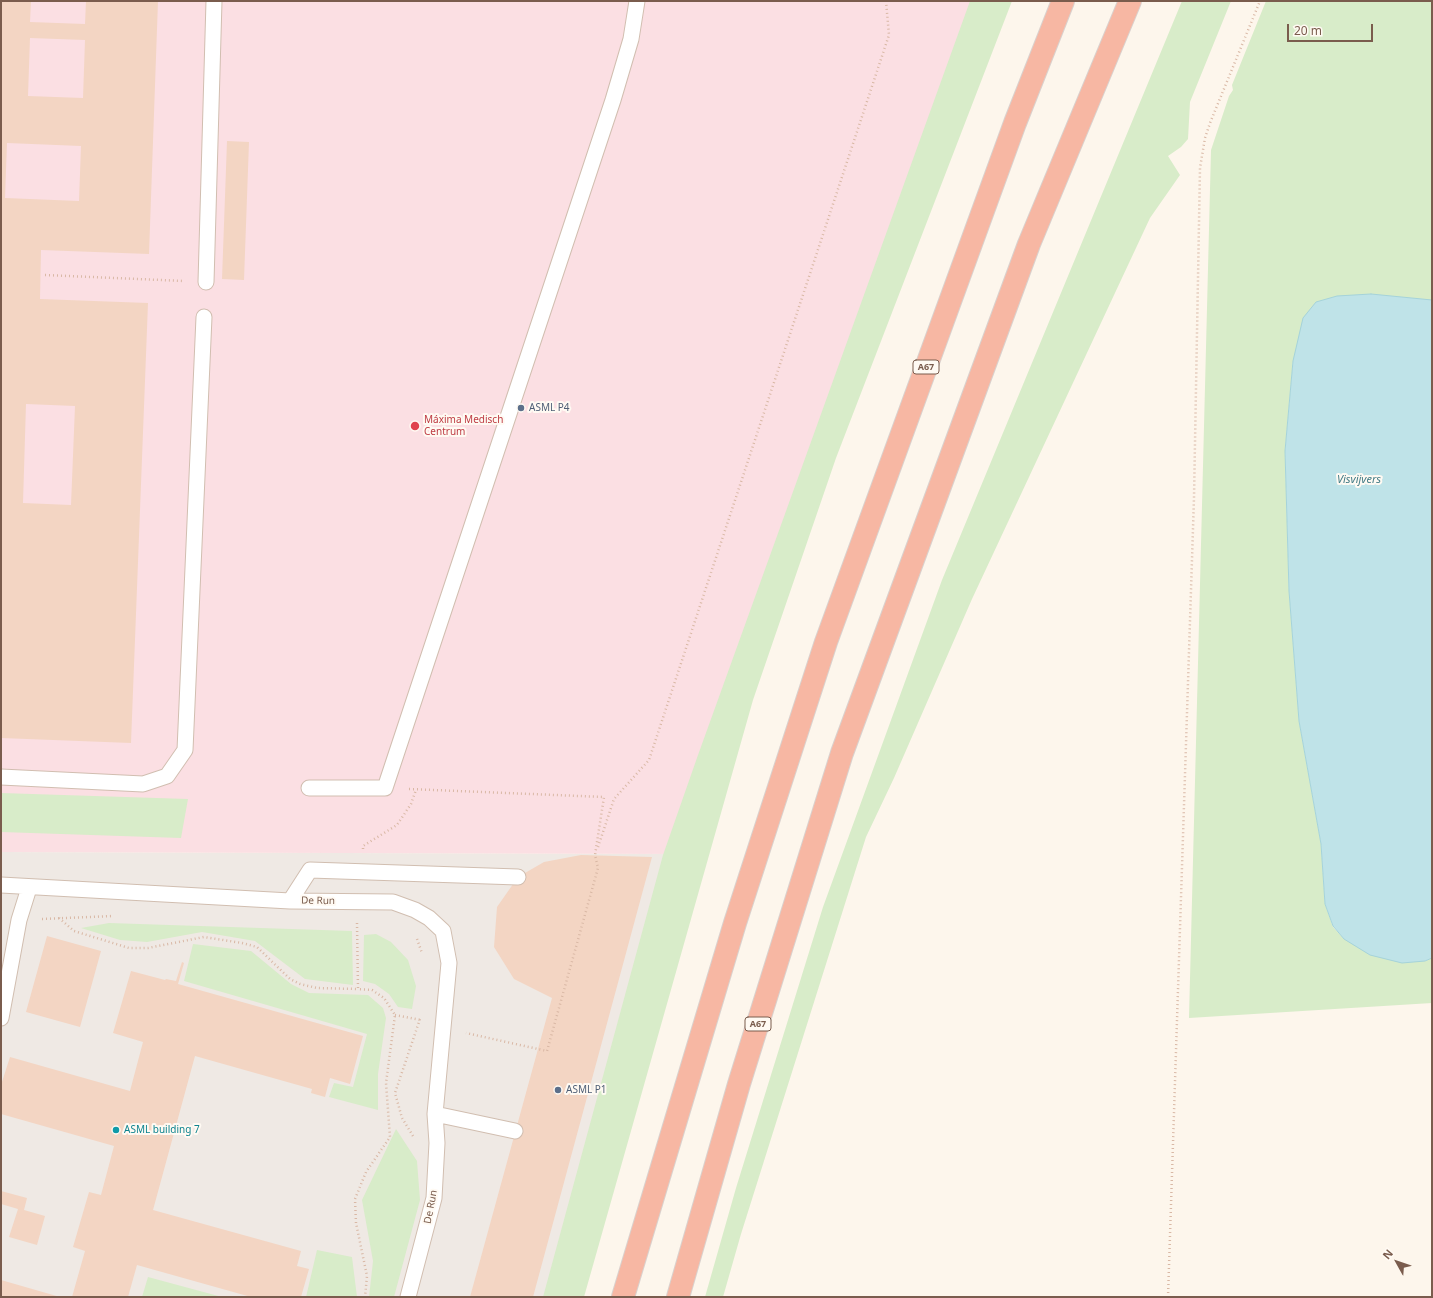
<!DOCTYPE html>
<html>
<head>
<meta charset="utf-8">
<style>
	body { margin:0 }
	#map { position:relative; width:1433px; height:1298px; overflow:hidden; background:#fdf6ec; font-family:"Noto Sans",sans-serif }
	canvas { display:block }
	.frame { position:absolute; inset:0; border:2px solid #7a5c4d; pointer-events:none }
	.north { position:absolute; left:1377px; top:1242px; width:40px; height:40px; -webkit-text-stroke:3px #fffaf3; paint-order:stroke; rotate:310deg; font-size:11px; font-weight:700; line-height:16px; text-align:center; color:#7a5c4d }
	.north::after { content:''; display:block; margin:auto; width:14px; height:18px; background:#7a5c4d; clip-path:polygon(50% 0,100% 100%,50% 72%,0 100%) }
	.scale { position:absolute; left:1287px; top:24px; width:86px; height:18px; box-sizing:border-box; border:2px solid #7a5c4d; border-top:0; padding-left:5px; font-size:12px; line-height:14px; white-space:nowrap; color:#7a5c4d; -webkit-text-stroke:3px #fffaf3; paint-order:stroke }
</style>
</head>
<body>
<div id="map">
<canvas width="1433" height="1298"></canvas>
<div class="frame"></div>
<div class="north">N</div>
<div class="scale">20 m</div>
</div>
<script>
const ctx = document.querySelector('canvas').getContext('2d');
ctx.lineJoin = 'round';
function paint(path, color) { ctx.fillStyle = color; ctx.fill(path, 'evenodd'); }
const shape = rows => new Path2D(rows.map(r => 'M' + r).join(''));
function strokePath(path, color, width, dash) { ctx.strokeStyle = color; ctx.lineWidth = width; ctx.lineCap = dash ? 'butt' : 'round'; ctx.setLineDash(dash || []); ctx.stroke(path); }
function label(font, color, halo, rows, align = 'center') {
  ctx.font = font + ' "Noto Sans",sans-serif'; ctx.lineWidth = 4; ctx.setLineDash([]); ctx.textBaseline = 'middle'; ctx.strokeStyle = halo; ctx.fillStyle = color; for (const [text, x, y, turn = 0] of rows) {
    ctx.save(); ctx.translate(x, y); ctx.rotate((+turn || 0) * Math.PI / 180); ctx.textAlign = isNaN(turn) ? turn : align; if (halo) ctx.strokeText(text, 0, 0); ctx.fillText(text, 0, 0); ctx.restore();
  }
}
const industrial = shape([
	[1,852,682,854,558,1297,1,1297]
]);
const medical = shape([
	[1,1,975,1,682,854,1,852]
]);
const green = shape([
	[970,1,1012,1,836,458,753,700,584,1297,543,1297,663,855,698,755],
	[1182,1,1231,1,1190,102,1188,139,1181,147,1168,156,1180,175,1150,218,972,599,894,778,866,837,741,1234,723,1297,705,1297,736,1188,823,907,942,580],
	[1266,1,1432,1,1432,300,1425,300,1293,361,1285,451,1289,591,1299,721,1321,844,1325,904,1333,927,1344,939,1425,961,1432,958,1432,1003,1189,1018,1211,150,1229,96,1233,90,1232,85],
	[1,793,188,799,181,838,1,832],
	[109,923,352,931,353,985,305,979,255,941,202,932,147,942,120,940,81,928],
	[376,934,391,942,408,960,416,986,412,1009,398,1007,389,994,375,984,363,981,364,935],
	[193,944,251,951,291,984,309,993,368,995,383,1008,386,1018,378,1074,378,1110,329,1097,334,1083,353,1087,367,1034,184,981],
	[396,1129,417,1161,420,1200,394,1297,369,1297,373,1261,362,1200],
	[317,1250,352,1257,357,1297,306,1297],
	[148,1277,222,1297,142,1297]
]);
const water = shape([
	[1371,294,1432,300,1432,958,1425,961,1402,963,1370,955,1344,939,1333,926,1325,904,1321,844,1299,721,1289,591,1285,451,1293,361,1303,318,1316,302,1337,296,1371,294]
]);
const building = shape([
	[1,1,31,1,30,22,85,24,86,1,158,1,149,254,41,250,40,299,148,303,131,743,1,738],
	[30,38,85,40,83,98,28,96],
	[7,143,81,146,79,201,5,198],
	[26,404,75,406,71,505,23,503],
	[227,141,249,142,244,280,222,279],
	[581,855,652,857,533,1297,470,1297,552,998,514,979,494,947,497,907,518,877,544,862],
	[47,936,101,951,80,1027,26,1012],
	[182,962,184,963,178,984,363,1036,350,1084,330,1078,325,1097,311,1093,312,1089,195,1056,153,1210,301,1251,297,1266,309,1269,301,1297,251,1297,137,1265,128,1297,72,1297,85,1251,73,1247,89,1192,101,1195,114,1146,1,1114,1,1085,10,1057,130,1091,143,1042,113,1033,131,971,165,980,166,979,176,981],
	[1,1191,27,1198,24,1210,45,1216,37,1245,9,1237,18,1209,1,1204],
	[1,1280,60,1297,1,1297]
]);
const path = shape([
	[45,275,184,281],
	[409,789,604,797,595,855,598,868,547,1051,466,1033],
	[598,847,614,799,649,760,889,35,886,1],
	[363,849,363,846,397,825,411,804,416,790],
	[59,918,74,931,129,948,148,948,204,937,242,943,257,947,290,979,300,984,317,988,358,989],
	[42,919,113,916],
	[357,923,358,989,372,990,384,998,395,1015,386,1083,390,1137,366,1172,355,1199,356,1223,367,1276,365,1297],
	[417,939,422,953],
	[395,1015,421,1020],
	[413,1136,402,1118,395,1093,420,1019],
	[1168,1297,1194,498,1200,168,1205,138,1210,123,1260,1]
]);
const lane = shape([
	[206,282,214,1],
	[1,777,143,784,167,776,185,750,204,317],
	[309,788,385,788,613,100,631,39,637,1],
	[1,885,290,901,393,902,415,910,429,918,443,931,449,963,435,1114,437,1143,434,1198,408,1297],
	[290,901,310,870,518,877],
	[1,1018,19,920,29,888],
	[435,1114,515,1131]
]);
const highway = shape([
	[623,1297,735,923,826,642,1015,123,1063,1],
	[678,1297,739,1084,842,753,1029,244,1130,1]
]);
const markers = [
	[521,408,4,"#5c6f8a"],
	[415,426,5,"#e0444e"],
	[558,1090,4,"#5c6f8a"],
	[116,1130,4,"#0f9aa8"]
];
const shields = [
	[926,367,26],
	[758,1024,26]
];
const shieldNames = [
	["A67",926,367],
	["A67",758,1024]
];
const serviceNames = [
	["ASML P4",529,408],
	["ASML P1",566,1090]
];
const healthNames = [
	["Máxima Medisch",424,420],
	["Centrum",424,432]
];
const streetNames = [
	["De Run",318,901,1],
	["De Run",431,1207,-79]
];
const cultureNames = [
	["ASML building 7",124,1130]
];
const waterNames = [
	["Visvijvers",1359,480]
];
paint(industrial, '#efe9e4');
paint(medical, '#fbdfe3');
paint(green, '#d8ecc9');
paint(water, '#bfe3e8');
strokePath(water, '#a5d3da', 1);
paint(building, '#f3d5c3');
strokePath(lane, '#d1beb0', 17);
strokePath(highway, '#dad1cd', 24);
strokePath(path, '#d9b8a5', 2.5, [1, 3]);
strokePath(lane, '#fff', 15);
strokePath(highway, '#f7b7a3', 22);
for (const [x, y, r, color] of markers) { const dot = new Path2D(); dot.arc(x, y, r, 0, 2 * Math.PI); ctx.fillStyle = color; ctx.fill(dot); strokePath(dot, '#fffaf3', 1.5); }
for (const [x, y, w] of shields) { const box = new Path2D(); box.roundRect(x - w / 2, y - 7, w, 14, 3); ctx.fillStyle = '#fffaf3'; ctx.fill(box); strokePath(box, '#7a5c4d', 1); }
label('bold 9px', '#7a5c4d', null, shieldNames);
label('10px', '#4e5e75', '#fffaf3', serviceNames, 'left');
label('10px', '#be3a42', '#fffaf3', healthNames, 'left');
label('10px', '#7a5c4d', '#fffaf3', streetNames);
label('10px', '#0d838f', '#fffaf3', cultureNames, 'left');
label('italic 11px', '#437c86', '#fffaf3', waterNames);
</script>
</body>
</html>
